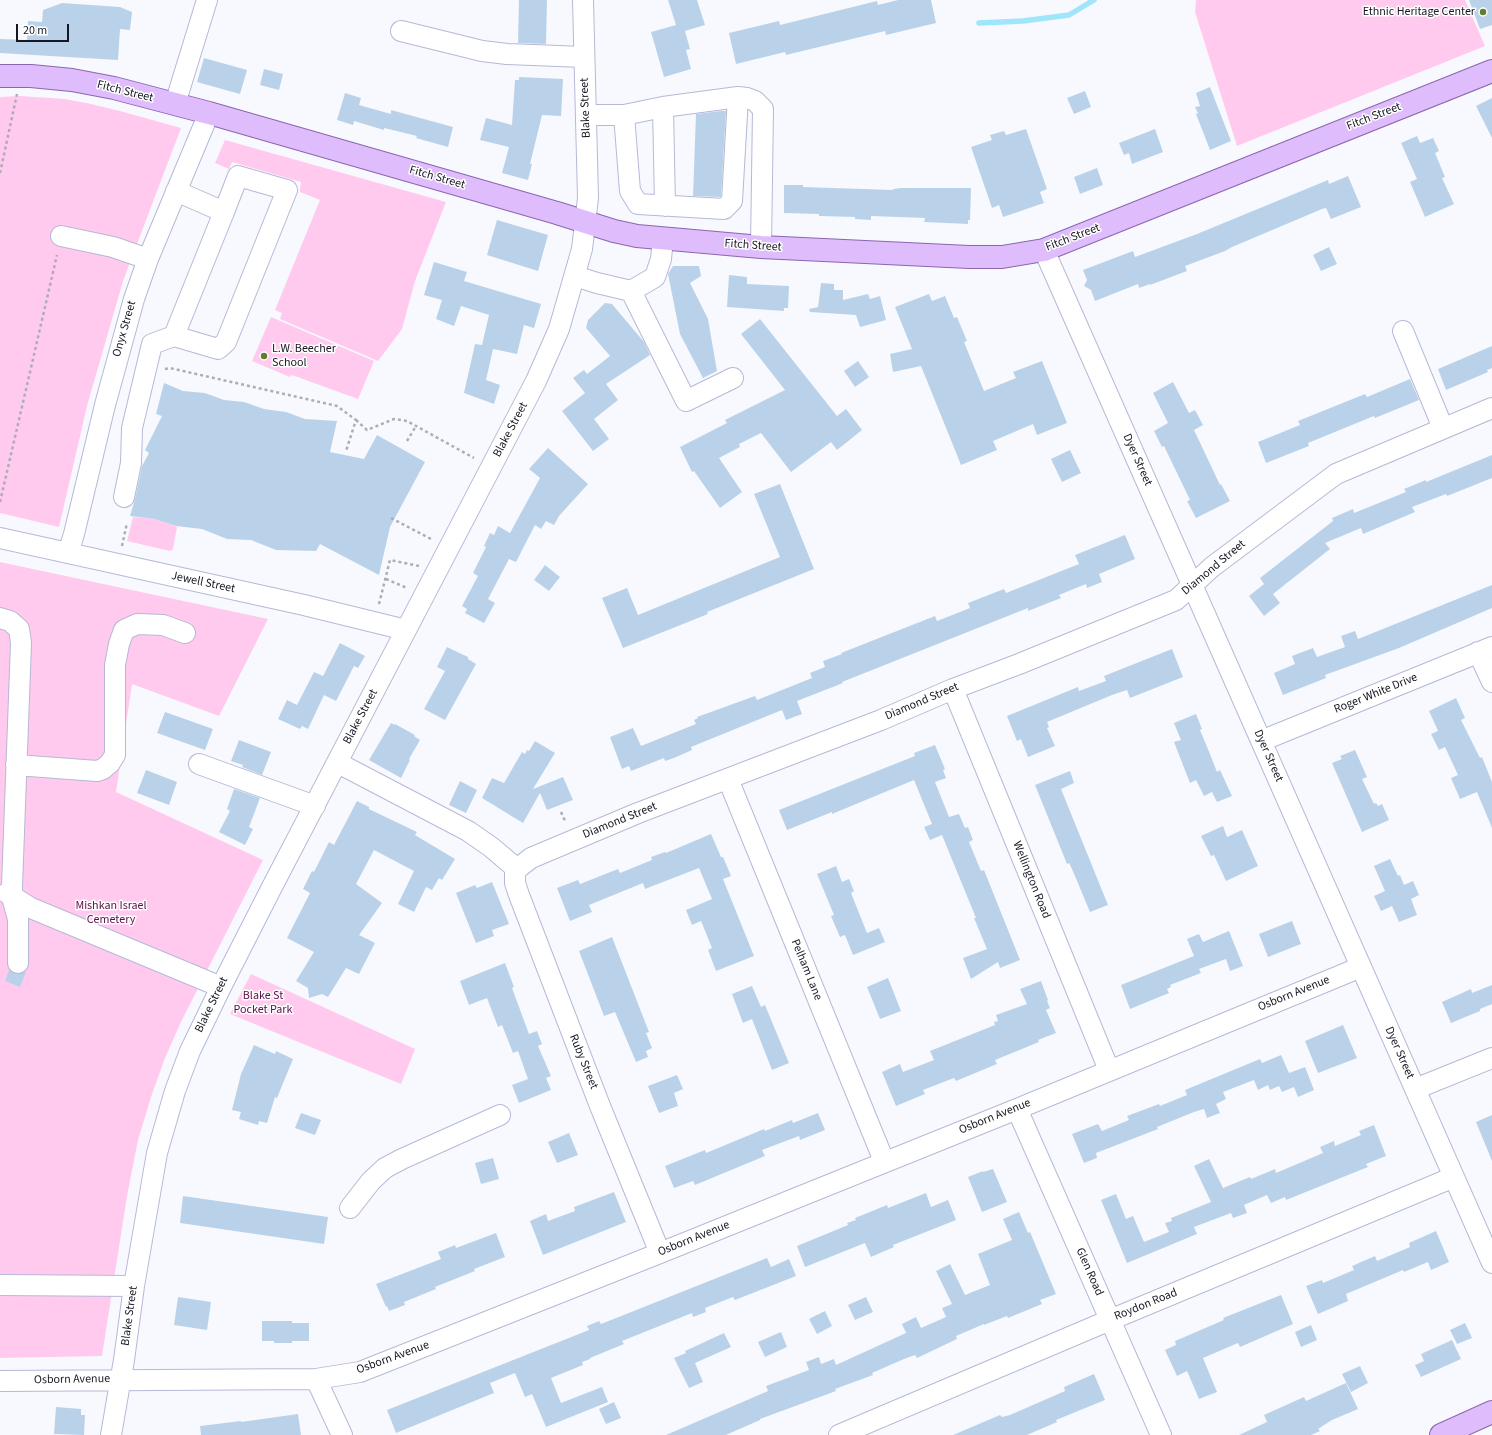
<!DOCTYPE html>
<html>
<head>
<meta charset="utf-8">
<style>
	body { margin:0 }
	#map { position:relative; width:1492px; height:1435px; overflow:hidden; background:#f8f9ff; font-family:"Source Sans 3",sans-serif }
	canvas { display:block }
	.scale { position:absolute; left:16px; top:24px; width:53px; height:18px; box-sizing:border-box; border:2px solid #161721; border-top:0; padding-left:5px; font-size:12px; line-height:14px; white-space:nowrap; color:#161721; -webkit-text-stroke:3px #fff; paint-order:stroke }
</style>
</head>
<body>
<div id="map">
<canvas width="1492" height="1435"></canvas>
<div class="scale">20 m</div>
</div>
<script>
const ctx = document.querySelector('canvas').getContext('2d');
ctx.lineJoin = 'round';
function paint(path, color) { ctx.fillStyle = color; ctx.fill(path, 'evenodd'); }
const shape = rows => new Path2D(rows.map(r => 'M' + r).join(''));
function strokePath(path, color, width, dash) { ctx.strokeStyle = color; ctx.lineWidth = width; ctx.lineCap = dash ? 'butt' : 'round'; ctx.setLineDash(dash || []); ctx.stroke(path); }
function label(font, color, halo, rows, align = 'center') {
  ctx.font = font + ' "Source Sans 3",sans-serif'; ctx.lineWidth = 3; ctx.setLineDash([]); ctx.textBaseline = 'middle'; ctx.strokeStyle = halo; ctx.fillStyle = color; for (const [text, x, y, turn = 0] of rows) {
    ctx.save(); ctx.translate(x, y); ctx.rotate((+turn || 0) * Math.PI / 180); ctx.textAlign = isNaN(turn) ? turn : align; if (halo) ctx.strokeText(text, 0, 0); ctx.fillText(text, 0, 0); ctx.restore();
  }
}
const green = shape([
	[1196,0,1465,0,1485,46,1237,146,1195,12],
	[20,96,65,99,91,104,120,111,181,128,123,281,87,406,59,527,0,513,0,97],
	[225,140,446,202,415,281,402,329,378,361,280,319,282,313,275,310,320,200,300,192,300,189,301,182,232,162,229,169,215,163],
	[271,317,374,361,358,399,292,375,290,377,252,361],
	[133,517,157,519,177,527,173,549,170,551,127,541],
	[0,562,268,619,219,716,132,684,116,792,263,860,181,1022,165,1058,152,1094,138,1140,127,1196,102,1356,0,1358],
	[251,974,415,1049,401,1084,230,1014]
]);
const stream = shape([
	[979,23,1023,21,1069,15,1094,0]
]);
const building = shape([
	[519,0,547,0,546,44,518,43],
	[668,0,697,0,705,25,685,31,690,49,686,50,691,69,664,77,651,32,676,25],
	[898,0,931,0,936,23,886,35,885,31,786,55,785,52,736,64,729,33,779,21,780,25,877,1,878,5],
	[1469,0,1492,0,1492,25,1480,29],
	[62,3,120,7,132,12,130,30,120,29,118,60,0,53,0,39,27,40,28,21,42,22,43,10],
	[204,58,247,70,240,94,197,82],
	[264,69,283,74,279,90,260,85],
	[519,77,563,79,561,116,542,115,530,164,532,164,528,180,502,173,509,147,480,140,486,118,512,125,515,80,519,80],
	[1210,87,1231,141,1210,150,1196,114,1198,113,1195,107,1200,106,1196,93],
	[1085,91,1091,107,1074,114,1067,98],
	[345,93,361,98,359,105,391,114,391,110,453,127,448,147,416,138,417,136,384,128,384,130,354,121,353,125,337,120],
	[1492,98,1492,138,1476,106],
	[721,111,726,111,721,196,720,197,693,196,696,114],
	[1026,129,1047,189,1040,192,1044,203,1003,217,999,205,992,208,971,147,992,140,990,135,1004,131,1006,135],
	[1155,129,1163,152,1132,164,1129,153,1124,155,1119,143],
	[1417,136,1420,143,1433,138,1439,151,1435,153,1445,177,1442,178,1454,204,1425,217,1410,182,1417,179,1401,143],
	[1097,168,1103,185,1080,194,1074,177],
	[1348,176,1361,207,1331,219,1326,208,1322,209,1232,247,1225,251,1185,266,1187,271,1150,285,1150,284,1139,288,1138,284,1095,301,1091,290,1084,286,1087,280,1083,270,1133,251,1135,257,1197,234,1328,180,1329,184],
	[784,185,803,185,803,187,893,190,893,189,901,188,971,188,970,220,968,220,968,224,924,222,925,218,871,216,871,220,855,219,855,217,819,216,819,214,784,213],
	[497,220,548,235,538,271,487,255],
	[1329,247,1337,264,1321,271,1313,255],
	[434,262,467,272,464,281,541,304,534,328,524,325,517,354,493,349,486,380,500,385,494,404,464,393,475,344,482,345,489,315,461,306,454,326,436,319,442,300,424,295],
	[673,266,699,266,701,276,690,283,708,319,717,371,703,378,680,334,668,274],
	[729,275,747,277,747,284,789,286,788,308,784,308,784,311,727,307],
	[821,283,834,284,834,290,843,290,843,300,868,294,870,299,880,296,886,320,860,327,856,315,810,312,809,309,818,307],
	[929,294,932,301,945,296,954,318,957,317,967,341,964,342,984,391,1016,378,1013,372,1042,361,1067,423,1037,435,1033,424,993,441,997,450,961,465,921,366,893,372,890,354,912,349,895,307],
	[605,303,612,304,644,342,650,355,606,384,618,400,594,419,609,439,593,451,562,411,585,393,573,378,584,370,587,374,610,356,586,328,588,320],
	[760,319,837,416,846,409,862,430,837,450,831,442,791,472,761,433,739,444,740,447,719,458,742,492,720,508,694,471,692,472,680,447,727,423,725,420,785,390,741,334],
	[1492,346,1492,368,1487,370,1488,372,1446,390,1438,369],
	[858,361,869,377,855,387,844,371],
	[1410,379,1419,400,1375,418,1374,416,1308,443,1309,446,1266,463,1258,442,1300,425,1298,421,1365,394,1367,397],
	[1173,382,1189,413,1195,410,1203,425,1194,430,1220,485,1221,484,1230,501,1196,518,1187,501,1190,500,1164,446,1162,447,1154,431,1168,423,1153,393],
	[164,383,183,391,205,393,224,400,244,402,264,409,286,412,305,419,337,421,330,452,364,459,377,435,425,462,390,527,379,575,320,544,316,551,276,550,251,540,227,539,202,529,176,526,155,519,130,516,135,499,142,466,149,453,145,450,162,416,156,414],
	[548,448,588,484,559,516,554,525,546,521,541,529,535,525,516,562,509,559,488,599,495,603,484,623,465,613,467,609,462,606,478,576,473,573,486,547,484,546,490,533,494,535,498,526,510,533,540,478,529,469],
	[1070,450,1081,473,1062,482,1051,459],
	[1492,455,1492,478,1447,496,1446,494,1412,507,1415,512,1363,534,1361,528,1325,543,1330,549,1273,594,1280,603,1264,616,1249,596,1264,584,1260,578,1333,521,1332,518,1353,509,1354,513,1406,492,1404,489,1426,480,1426,482],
	[780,484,814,569,707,612,708,614,623,648,602,598,627,588,638,615,780,557,754,494],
	[1125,535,1135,559,1099,574,1102,582,1087,588,1086,584,1059,595,1061,598,1028,611,1028,608,842,682,843,683,797,701,802,714,786,720,782,710,691,747,692,750,674,758,665,761,664,758,631,771,629,766,622,769,610,737,633,728,641,746,696,724,694,720,698,718,697,717,755,696,757,700,812,678,810,673,825,667,823,661,842,654,841,653,935,616,937,621,970,608,968,603,1004,589,1006,593,1079,564,1075,555],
	[545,565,560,577,549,591,534,580],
	[1492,585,1492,608,1399,648,1325,675,1326,678,1283,695,1274,673,1295,664,1292,656,1313,648,1317,657,1345,647,1341,636,1355,631,1358,639],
	[340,643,365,656,358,668,354,666,336,701,324,695,308,729,302,726,300,729,278,719,287,700,297,705,314,672,323,676],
	[447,647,468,657,468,659,476,664,445,720,424,709,445,671,437,667],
	[1172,649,1183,677,1130,698,1127,690,1112,695,1047,722,1049,727,1047,728,1055,746,1028,757,1021,739,1017,741,1007,716,1078,687,1079,691,1106,681,1104,676],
	[1456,698,1465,718,1461,720,1480,758,1482,757,1492,782,1492,828,1477,792,1460,799,1451,778,1458,775,1445,747,1439,750,1431,734,1438,731,1429,711],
	[165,712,213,729,205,750,157,733],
	[1196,714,1202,729,1200,730,1210,754,1217,772,1220,770,1232,796,1217,802,1212,792,1204,796,1196,780,1190,783,1174,742,1181,740,1174,723],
	[391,723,395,725,395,724,415,735,414,736,420,740,409,759,410,760,401,778,369,760],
	[239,740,271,752,262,775,242,767,243,765,231,761],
	[535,741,555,753,533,789,563,777,573,800,547,810,540,793,523,823,482,798,492,778,504,783,522,752,525,754,527,750,529,751],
	[935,745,945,769,943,770,946,778,935,782,949,817,959,814,965,828,968,827,973,840,969,842,981,871,984,870,1020,960,1000,968,998,962,971,979,963,958,987,949,974,918,976,918,942,835,930,840,924,827,932,824,914,780,832,814,832,812,787,830,779,810,915,756,914,753],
	[1355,750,1367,777,1362,779,1374,804,1376,803,1378,806,1382,804,1389,820,1362,832,1332,763,1342,759,1340,756],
	[146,770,177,782,169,805,137,793],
	[1070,771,1074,783,1061,789,1108,905,1090,912,1072,869,1069,863,1067,864,1035,785],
	[460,781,477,790,466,813,449,805],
	[234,789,260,798,249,827,253,829,245,845,219,832,230,811,227,809],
	[357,801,369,807,369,809,417,832,415,835,455,859,442,880,439,878,432,890,426,887,414,912,398,904,414,871,374,850,356,884,382,903,359,935,375,943,359,974,346,968,328,997,322,994,309,998,308,988,296,981,314,952,287,938,310,893,303,889,312,871,314,872,329,842,334,845],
	[1223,826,1227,837,1242,830,1258,866,1226,881,1214,855,1211,856,1201,836],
	[711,834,721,857,723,857,731,876,723,879,754,956,716,971,708,950,712,948,701,921,692,925,686,910,712,899,699,868,645,889,643,883,589,905,592,912,570,921,557,888,578,880,580,884,618,869,620,873,652,860,651,857,665,852,666,853],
	[1390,859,1398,876,1400,875,1404,885,1413,881,1419,895,1411,899,1417,915,1399,922,1392,906,1381,911,1374,896,1385,891,1374,866],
	[836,866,842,882,849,879,854,891,851,893,867,933,879,928,885,942,853,955,845,935,840,937,831,916,834,915,817,874],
	[492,882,509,924,492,930,494,936,476,943,456,893,475,885,477,888],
	[1292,921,1301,944,1268,957,1259,934],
	[1229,931,1243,966,1230,971,1226,959,1199,969,1201,973,1170,985,1171,987,1167,989,1169,993,1130,1009,1121,985,1194,956,1187,939,1199,934,1203,942],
	[612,937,649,1032,646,1033,652,1048,646,1051,648,1057,636,1062,615,1012,604,1016,579,951],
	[505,963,514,987,512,988,529,1034,537,1031,542,1044,538,1046,551,1076,546,1078,551,1090,519,1103,512,1085,528,1079,518,1051,513,1053,502,1025,498,1027,487,998,469,1005,460,981],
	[9,970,13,973,18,974,26,972,20,987,5,981],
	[888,978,901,1011,880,1019,867,987],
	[1041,981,1048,1000,1047,1001,1050,1008,1046,1010,1056,1033,1038,1040,1039,1042,995,1060,997,1064,956,1081,954,1078,923,1090,925,1094,896,1106,882,1072,900,1064,903,1072,934,1060,930,1051,995,1025,994,1022,998,1021,996,1015,1027,1004,1020,989],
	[1492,985,1492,1004,1480,1009,1480,1011,1451,1023,1442,1002,1471,989,1472,993],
	[752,986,761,1007,765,1005,789,1063,772,1070,752,1019,743,1023,732,994],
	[1343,1025,1357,1058,1318,1073,1305,1041],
	[254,1045,275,1054,276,1051,293,1059,277,1098,275,1097,267,1123,259,1121,258,1125,239,1119,241,1112,232,1110,241,1074],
	[1281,1055,1289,1073,1305,1067,1314,1090,1298,1097,1294,1087,1282,1092,1279,1086,1270,1090,1268,1085,1258,1090,1254,1080,1223,1092,1226,1099,1216,1104,1220,1113,1207,1118,1204,1109,1194,1112,1157,1127,1158,1129,1096,1153,1097,1158,1084,1163,1072,1134,1098,1124,1102,1131,1129,1120,1127,1116,1159,1104,1160,1106,1187,1095,1185,1090,1260,1059,1262,1063],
	[677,1075,683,1089,674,1093,678,1106,659,1113,648,1086],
	[301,1113,321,1120,315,1135,295,1128],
	[818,1113,825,1130,800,1140,799,1136,762,1150,765,1156,695,1185,693,1181,674,1188,665,1166,705,1150,706,1153,764,1129,765,1131,792,1120,793,1123],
	[1492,1115,1492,1161,1476,1122],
	[1374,1125,1386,1156,1366,1164,1368,1167,1286,1200,1285,1197,1271,1203,1267,1195,1244,1205,1247,1213,1233,1218,1231,1213,1194,1227,1197,1234,1127,1263,1101,1200,1116,1194,1126,1219,1133,1216,1144,1242,1169,1232,1165,1223,1172,1221,1171,1218,1211,1202,1194,1166,1209,1159,1223,1188,1250,1177,1251,1179,1275,1169,1276,1173,1323,1153,1320,1147,1334,1141,1335,1146,1361,1135,1359,1131],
	[569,1133,578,1155,557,1163,548,1142],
	[493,1158,499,1179,481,1184,475,1163],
	[993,1169,1007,1202,982,1212,968,1177,983,1171,983,1172],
	[614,1192,626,1222,543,1255,530,1221,546,1214,548,1221,575,1211,574,1207],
	[926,1193,931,1207,948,1200,956,1220,893,1245,894,1247,871,1257,865,1243,805,1267,797,1246,848,1225,847,1223,856,1220,855,1218,887,1205,888,1208],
	[183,1196,328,1217,324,1244,180,1223],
	[1019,1212,1028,1233,1030,1232,1056,1294,1040,1300,1042,1304,1008,1318,1007,1316,984,1325,984,1324,956,1336,957,1339,917,1358,915,1355,904,1359,872,1373,873,1375,835,1389,836,1391,760,1419,760,1420,726,1435,666,1435,768,1391,766,1386,809,1370,806,1362,819,1357,821,1364,834,1359,836,1365,906,1333,902,1324,916,1317,921,1328,946,1317,942,1308,952,1304,936,1271,950,1264,965,1295,990,1285,978,1254,1012,1240,1003,1219],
	[1436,1231,1449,1262,1431,1270,1428,1262,1404,1272,1403,1270,1346,1294,1348,1301,1318,1314,1306,1286,1322,1280,1323,1283,1354,1270,1352,1266,1375,1256,1377,1261,1410,1247,1409,1243],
	[496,1233,505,1257,474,1269,475,1271,435,1287,436,1289,404,1302,405,1305,389,1311,387,1306,386,1307,376,1284,441,1259,438,1252,455,1245,456,1248],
	[767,1258,771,1267,789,1259,796,1276,735,1300,733,1297,705,1308,706,1312,693,1317,692,1313,622,1341,624,1344,590,1358,590,1359,582,1362,583,1365,551,1378,561,1403,602,1387,608,1402,546,1427,532,1394,525,1397,515,1373,490,1383,494,1393,396,1433,387,1410,589,1330,587,1326,599,1321,601,1324],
	[1281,1295,1293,1324,1240,1347,1238,1343,1203,1358,1217,1392,1199,1399,1187,1371,1177,1376,1165,1350,1176,1345,1175,1341,1224,1320,1223,1318],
	[178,1297,211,1302,207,1330,174,1325],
	[866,1297,873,1312,855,1320,848,1305],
	[825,1311,832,1326,817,1334,809,1319],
	[262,1321,292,1321,292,1323,309,1323,309,1341,292,1341,292,1343,274,1343,274,1341,262,1341],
	[1465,1323,1472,1338,1457,1344,1450,1330],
	[1311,1325,1317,1340,1301,1347,1295,1332],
	[781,1332,787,1347,765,1357,758,1342],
	[724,1333,731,1347,695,1363,703,1382,689,1388,674,1358,686,1353,685,1351],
	[1452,1340,1461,1359,1421,1377,1415,1365,1424,1361,1421,1354],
	[1360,1366,1368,1383,1351,1392,1342,1374],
	[1094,1374,1105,1400,1056,1420,1057,1422,1027,1435,953,1435,1000,1415,1002,1417,1010,1415,1065,1391,1064,1387],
	[1346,1383,1358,1409,1332,1420,1318,1429,1320,1431,1311,1435,1239,1435,1267,1422,1264,1415,1304,1397,1306,1401],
	[614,1402,621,1418,606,1424,599,1409],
	[56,1407,81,1409,81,1415,85,1415,84,1435,54,1434],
	[298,1414,301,1435,201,1435,200,1426,241,1421,241,1422]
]);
const path = shape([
	[0,173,17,94],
	[165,369,170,368,337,406,356,420,346,451],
	[356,420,367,430,394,419,407,421,474,458],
	[407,441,416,426],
	[0,502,57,255],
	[391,518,433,540],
	[122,546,127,523],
	[386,579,407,588],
	[379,604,390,560,419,566],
	[561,812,566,823]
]);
const minor = shape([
	[401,31,482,51,507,54,584,57],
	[175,104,207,0],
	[663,107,738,97,747,98,755,101,763,109,761,247],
	[586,115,624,115,663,107,665,206],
	[624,115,630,191,638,204,724,209,732,201,738,97],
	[176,191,224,212,238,176,287,190,226,342,218,349,174,336,224,212],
	[61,236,113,247,148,259],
	[663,238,661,259,655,277,631,291,686,401,733,378],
	[1044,250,1492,1263],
	[575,276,597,283,631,291],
	[1403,331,1443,428],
	[124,497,131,463,132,428,152,344,174,336],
	[0,538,304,605,406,630],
	[68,553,74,534,105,405,134,299,148,259,209,113],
	[0,618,10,621,19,629,21,643,12,886,12,897,18,919,18,963],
	[1478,652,1492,682],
	[953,689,1109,1070],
	[1261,741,1492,647],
	[338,763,468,831,491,847,517,869],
	[199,764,315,806],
	[16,765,97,771,103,769,110,763,115,755,115,665,119,644,124,630,137,624,163,625,185,633],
	[728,779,884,1161],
	[7,893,31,908,221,987],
	[1415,1089,1492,1058],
	[1017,1109,1161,1435],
	[350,1208,371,1181,385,1168,402,1159,500,1115],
	[660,1253,600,1106,519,895,515,883,515,874,517,869,531,858,638,813,881,720,953,689,1019,664,1176,600,1212,567,1336,474,1492,408],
	[0,1285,134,1286],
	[316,1379,342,1435],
	[0,1381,316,1379,360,1372,660,1253,1017,1109,1361,967],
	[111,1435,124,1360,134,1286,157,1153,175,1091,190,1051,221,987,273,885,536,381,559,329,582,249,588,198,583,0],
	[839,1435,1110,1320,1454,1177]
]);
const major = shape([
	[0,76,31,76,72,80,114,88,209,113,557,213,614,231,637,236,761,247,969,257,1002,257,1044,250,1492,71],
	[1441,1435,1492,1412]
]);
const markers = [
	[1483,12,4,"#637d30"],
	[264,356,4,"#637d30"]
];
const poiNames = [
	["Ethnic Heritage Center",1475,12],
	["L.W. Beecher",272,349,"left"],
	["School",272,363,"left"]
];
const streetNames = [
	["Fitch Street",125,92,14],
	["Blake Street",586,108,-92],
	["Fitch Street",1374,117,-21],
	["Fitch Street",437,178,16],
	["Fitch Street",1073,238,-21],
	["Fitch Street",753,246,4],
	["Onyx Street",125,329,-74],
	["Blake Street",511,430,-62],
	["Dyer Street",1137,460,66],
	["Diamond Street",1214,568,-40],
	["Jewell Street",203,583,12],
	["Roger White Drive",1376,694,-22],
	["Diamond Street",922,702,-23],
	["Blake Street",361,717,-62],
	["Dyer Street",1268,756,66],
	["Diamond Street",620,821,-22],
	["Wellington Road",1031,880,68],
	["Pelham Lane",806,970,68],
	["Osborn Avenue",1294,994,-22],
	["Blake Street",212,1005,-64],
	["Dyer Street",1399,1053,66],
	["Ruby Street",583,1062,68],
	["Osborn Avenue",995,1117,-22],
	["Osborn Avenue",694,1239,-22],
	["Glen Road",1089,1272,66],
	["Roydon Road",1146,1305,-22],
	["Blake Street",130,1316,-82],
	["Osborn Avenue",393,1358,-20],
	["Osborn Avenue",72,1380,-1]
];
const parkNames = [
	["Mishkan Israel",111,906],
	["Cemetery",111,920],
	["Blake St",263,996],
	["Pocket Park",263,1010]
];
paint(green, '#ffcaed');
strokePath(stream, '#9fe6fa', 5.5);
paint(building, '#bad2e9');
strokePath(minor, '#b5b9d6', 22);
strokePath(major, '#8b66ae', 24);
strokePath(path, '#adaeb5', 2.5, [3, 3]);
strokePath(minor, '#fff', 20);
strokePath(major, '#dfbcfc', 22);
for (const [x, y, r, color] of markers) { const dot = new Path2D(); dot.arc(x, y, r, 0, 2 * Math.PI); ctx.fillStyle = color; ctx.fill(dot); strokePath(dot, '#fff', 1.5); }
label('12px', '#161721', '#fff', poiNames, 'right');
label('12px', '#161721', '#fff', streetNames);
label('12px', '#5a0f49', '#fff', parkNames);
</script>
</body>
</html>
